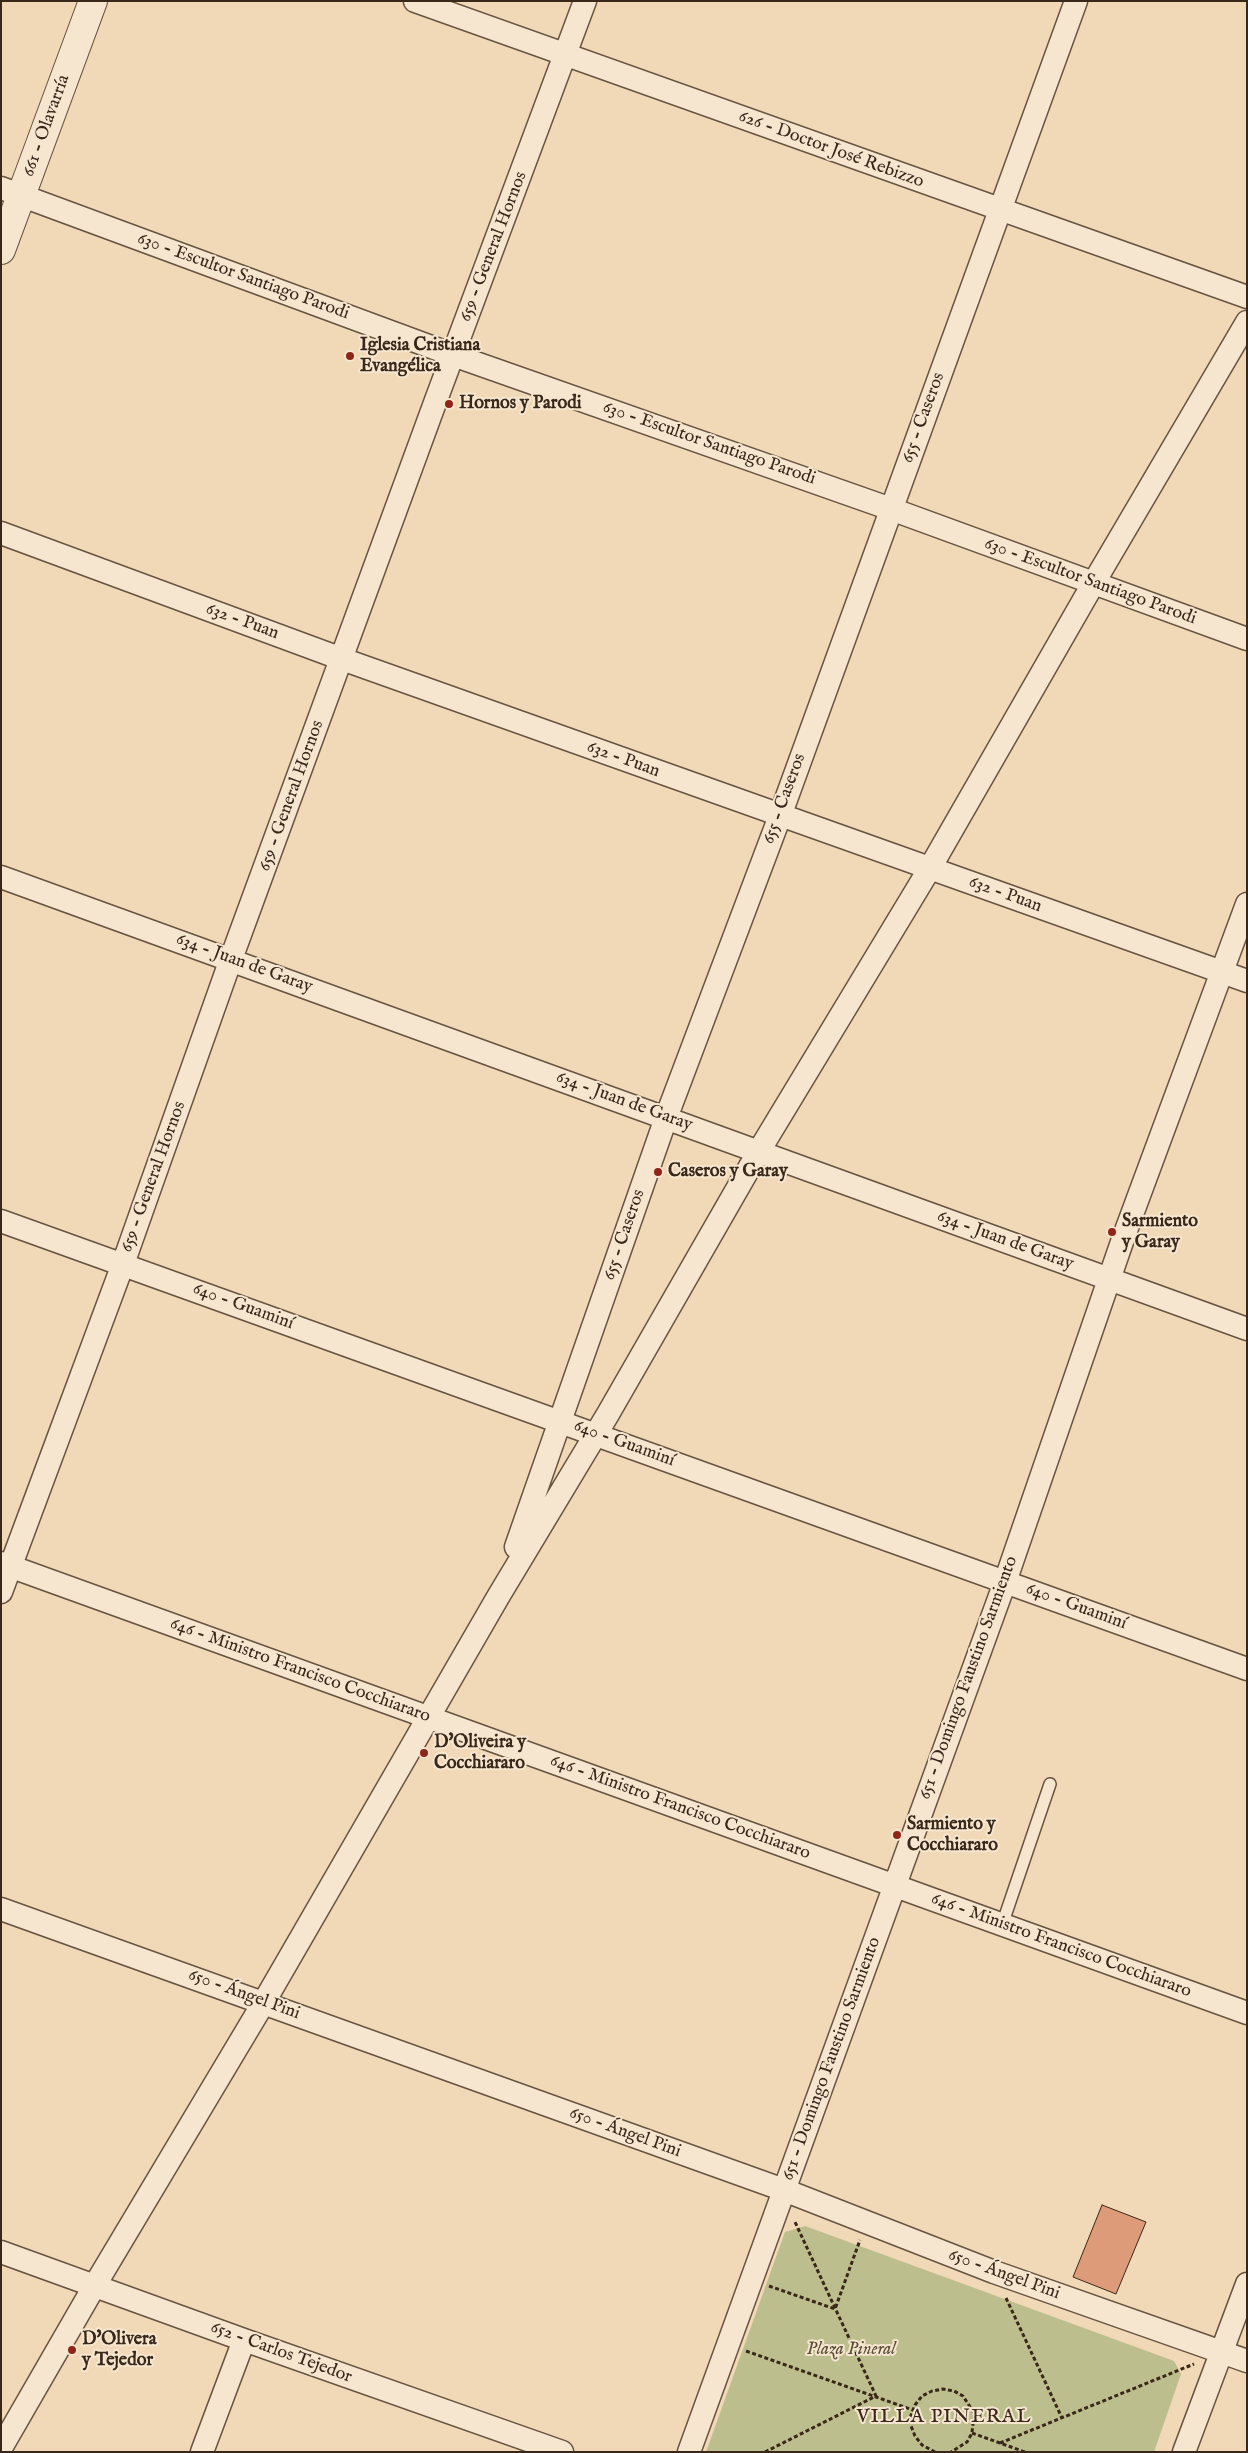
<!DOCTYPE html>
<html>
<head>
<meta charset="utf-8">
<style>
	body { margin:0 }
	#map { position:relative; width:1248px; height:2453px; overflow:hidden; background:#f1d8b6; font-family:"IM FELL English",serif }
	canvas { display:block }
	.frame { position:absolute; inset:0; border:2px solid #39281a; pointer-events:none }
</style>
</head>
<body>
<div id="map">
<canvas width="1248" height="2453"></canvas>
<div class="frame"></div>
</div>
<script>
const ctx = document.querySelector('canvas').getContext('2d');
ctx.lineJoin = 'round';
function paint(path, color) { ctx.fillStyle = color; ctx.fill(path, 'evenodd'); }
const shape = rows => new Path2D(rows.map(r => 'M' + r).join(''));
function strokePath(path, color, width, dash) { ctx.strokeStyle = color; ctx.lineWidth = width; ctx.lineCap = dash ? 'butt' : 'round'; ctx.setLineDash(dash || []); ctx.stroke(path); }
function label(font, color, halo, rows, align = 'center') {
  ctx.font = font + ' "IM FELL English",serif'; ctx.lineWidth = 4; ctx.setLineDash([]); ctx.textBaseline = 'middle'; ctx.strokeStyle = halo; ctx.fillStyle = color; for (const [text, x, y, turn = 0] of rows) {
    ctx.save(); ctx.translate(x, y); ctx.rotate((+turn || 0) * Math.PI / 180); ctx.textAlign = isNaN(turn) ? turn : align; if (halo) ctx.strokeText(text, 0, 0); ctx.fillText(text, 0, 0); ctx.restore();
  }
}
const green = shape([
	[805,2226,1174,2361,1181,2374,1154,2452,706,2452,785,2232]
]);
const building = shape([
	[1102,2205,1146,2222,1116,2294,1073,2277,1102,2205]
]);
const path = shape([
	[769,2286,835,2309,860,2240],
	[1006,2298,1062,2418],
	[746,2351,913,2410],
	[972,2433,1025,2452],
	[1000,2443,1194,2364],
	[765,2452,876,2396,795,2222],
	[935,2452,922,2445,915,2436,911,2426,911,2415,915,2405,922,2396,932,2391,943,2389,954,2391,963,2396,974,2413,972,2433,967,2442,951,2452]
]);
const service = shape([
	[1002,1925,1050,1784]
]);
const minor = shape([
	[415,1,1247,297],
	[1,188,453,355,891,509,1247,639],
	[1,533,342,659,1247,981],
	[1,877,1247,1329],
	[1,1221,1247,1669],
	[516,1547,666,1118,780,816,1076,1],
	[1,1563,1247,2013],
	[1,1592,123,1264,231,959,436,400,585,1],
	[1,1909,784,2190,994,2272,1247,2361],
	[1,2252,244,2340,562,2452],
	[1,2448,95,2285,264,2002,498,1597,608,1414,759,1151,930,868,1093,584,1247,322],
	[202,2452,244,2340],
	[689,2452,1005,1582,1124,1236,1247,904],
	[1184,2452,1247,2284]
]);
const tertiary = shape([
	[1,250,93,1]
]);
const markers = [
	[350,356,5,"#8f2418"],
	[449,404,5,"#8f2418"],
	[658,1172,5,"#8f2418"],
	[1112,1232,5,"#8f2418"],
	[424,1753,5,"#8f2418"],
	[897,1835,5,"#8f2418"],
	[72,2350,5,"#8f2418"]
];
const streetNames = [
	["661 - Olavarría",47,126,-70],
	["626 - Doctor José Rebizzo",831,150,20],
	["659 - General Hornos",494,247,-69],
	["630 - Escultor Santiago Parodi",243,277,20],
	["655 - Caseros",924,418,-70],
	["630 - Escultor Santiago Parodi",709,444,19],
	["630 - Escultor Santiago Parodi",1090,582,20],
	["632 - Puan",242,622,20],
	["632 - Puan",623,760,20],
	["659 - General Hornos",292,796,-70],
	["655 - Caseros",785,799,-70],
	["632 - Puan",1005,895,20],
	["634 - Juan de Garay",244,964,20],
	["634 - Juan de Garay",624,1102,20],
	["659 - General Hornos",154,1177,-70],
	["655 - Caseros",625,1235,-71],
	["634 - Juan de Garay",1005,1241,20],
	["640 - Guaminí",243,1307,20],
	["640 - Guaminí",624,1444,20],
	["640 - Guaminí",1076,1607,20],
	["646 - Ministro Francisco Cocchiararo",300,1671,20],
	["651 - Domingo Faustino Sarmiento",969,1678,-70],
	["646 - Ministro Francisco Cocchiararo",680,1808,20],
	["646 - Ministro Francisco Cocchiararo",1061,1946,20],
	["650 - Ángel Pini",244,1995,20],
	["651 - Domingo Faustino Sarmiento",832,2059,-70],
	["650 - Ángel Pini",625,2133,20],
	["650 - Ángel Pini",1004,2275,20],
	["652 - Carlos Tejedor",281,2353,20]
];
const poiNames = [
	["Iglesia Cristiana",360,346],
	["Evangélica",360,367],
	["Hornos y Parodi",459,404],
	["Caseros y Garay",668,1172],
	["Sarmiento",1122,1222],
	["y Garay",1122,1243],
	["D'Oliveira y",434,1743],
	["Cocchiararo",434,1764],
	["Sarmiento y",907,1825],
	["Cocchiararo",907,1846],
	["D'Olivera",82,2340],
	["y Tejedor",82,2361]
];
const parkNames = [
	["Plaza Pineral",851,2350]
];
const quarterNames = [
	["VILLA PINERAL",944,2418]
];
paint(green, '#bcbe8d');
paint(building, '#dd9b79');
strokePath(building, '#39281a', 1);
strokePath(service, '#675441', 14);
strokePath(minor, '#675441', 25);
strokePath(tertiary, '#675441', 30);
strokePath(path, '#39281a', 3, [4, 2.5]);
strokePath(service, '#f6e6d0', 11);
strokePath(minor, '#f6e6d0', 22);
strokePath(tertiary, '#f6e6d0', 28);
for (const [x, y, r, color] of markers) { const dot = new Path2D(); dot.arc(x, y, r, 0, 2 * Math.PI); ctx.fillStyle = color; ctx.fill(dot); strokePath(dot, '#f6e6d0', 2); }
label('18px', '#39281a', '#f6e6d0', streetNames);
label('bold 18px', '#39281a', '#f6e6d0', poiNames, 'left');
label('italic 18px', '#5a4e37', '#f6e6d0', parkNames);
ctx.letterSpacing = '1px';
label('20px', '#39281a', '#f6e6d0', quarterNames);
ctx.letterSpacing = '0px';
</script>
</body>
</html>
